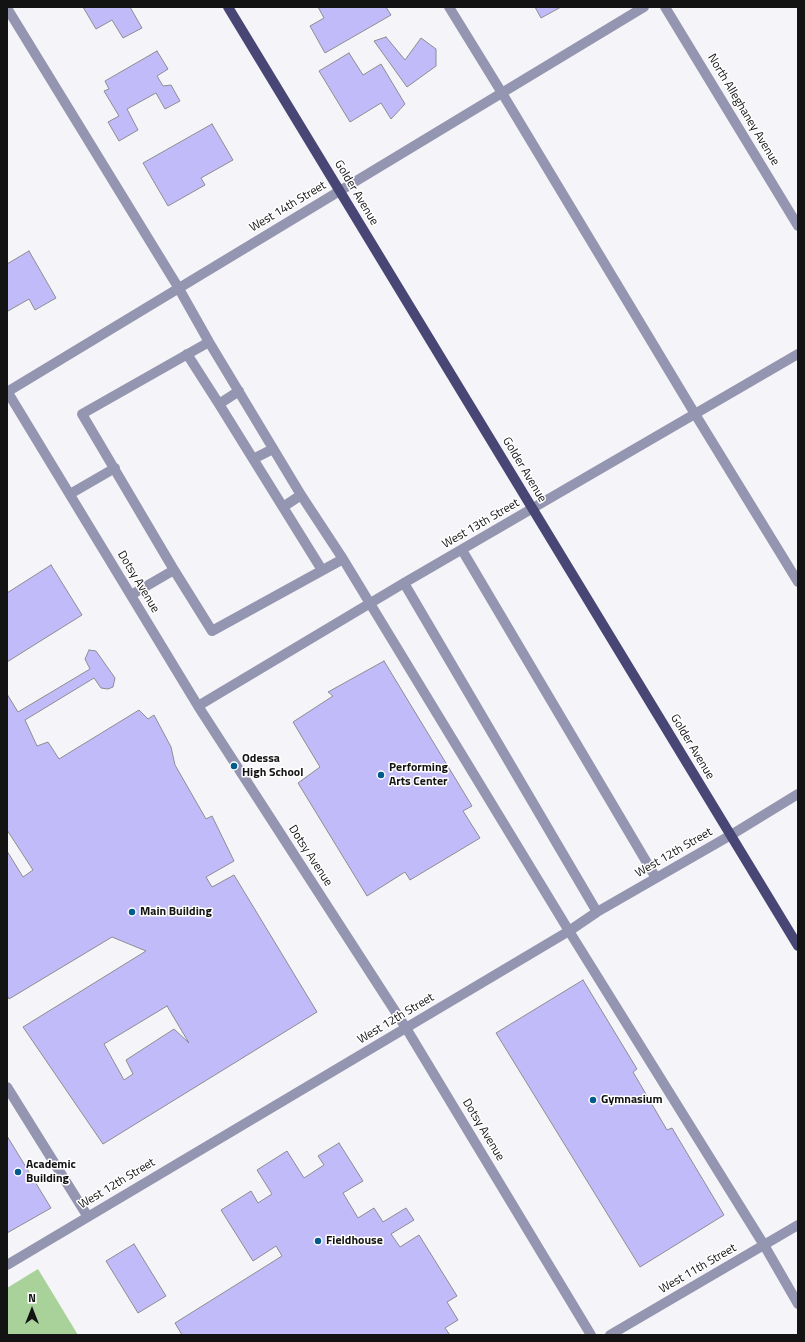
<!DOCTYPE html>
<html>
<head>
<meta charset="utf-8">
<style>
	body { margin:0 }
	#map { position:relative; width:805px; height:1342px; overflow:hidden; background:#f5f4f8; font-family:"Titillium Web",sans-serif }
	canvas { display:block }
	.frame { position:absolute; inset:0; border:8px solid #131314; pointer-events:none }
	.north { position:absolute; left:12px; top:1290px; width:40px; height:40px; -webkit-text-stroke:3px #fff; paint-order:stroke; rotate:0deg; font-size:11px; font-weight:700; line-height:16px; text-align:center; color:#131314 }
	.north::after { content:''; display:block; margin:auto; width:14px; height:18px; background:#131314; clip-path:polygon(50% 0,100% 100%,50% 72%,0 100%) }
</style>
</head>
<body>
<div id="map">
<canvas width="805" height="1342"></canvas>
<div class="frame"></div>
<div class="north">N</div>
</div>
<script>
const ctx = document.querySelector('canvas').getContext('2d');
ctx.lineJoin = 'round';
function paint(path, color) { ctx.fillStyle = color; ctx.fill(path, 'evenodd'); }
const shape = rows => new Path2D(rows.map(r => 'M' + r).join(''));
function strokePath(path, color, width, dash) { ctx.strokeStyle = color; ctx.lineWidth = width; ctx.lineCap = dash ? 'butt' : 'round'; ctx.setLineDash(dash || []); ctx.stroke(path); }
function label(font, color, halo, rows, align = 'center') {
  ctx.font = font + ' "Titillium Web",sans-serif'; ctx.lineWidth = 3; ctx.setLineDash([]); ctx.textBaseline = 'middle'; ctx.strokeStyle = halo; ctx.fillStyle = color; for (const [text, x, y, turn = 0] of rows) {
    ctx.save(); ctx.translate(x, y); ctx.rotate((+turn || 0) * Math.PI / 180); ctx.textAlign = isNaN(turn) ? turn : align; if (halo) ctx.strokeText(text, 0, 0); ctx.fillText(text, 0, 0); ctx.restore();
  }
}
const green = shape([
	[38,1269,78,1335,7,1335,7,1288]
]);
const building = shape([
	[83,7,130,7,142,28,123,38,112,20,96,29,83,7],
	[318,7,386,7,391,15,325,53,310,26,324,18,318,7],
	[535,7,561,7,541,18,535,7],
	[386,37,405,60,421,38,436,49,436,66,407,87,374,41,386,37],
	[157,51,168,69,157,76,163,86,171,85,180,101,165,109,156,93,127,109,138,130,119,141,108,122,119,116,104,91,109,89,105,81,157,51],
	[349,53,363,75,381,64,405,104,391,119,381,103,350,122,319,71,349,53],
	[212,124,233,160,201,178,205,185,168,206,143,163,212,124],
	[29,251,56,298,35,310,29,299,8,311,7,309,7,264,29,251],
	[51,565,82,615,7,662,7,593,51,565],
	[89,650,96,651,115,678,113,687,108,689,101,688,94,678,25,720,37,746,48,742,59,759,139,710,148,719,154,715,171,747,175,765,206,819,212,816,234,861,206,877,212,887,234,875,317,1012,103,1144,23,1027,146,951,112,937,9,999,7,995,7,851,23,877,33,870,7,830,7,694,18,712,90,669,85,659,89,650],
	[167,1006,189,1043,174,1029,126,1060,133,1074,124,1080,104,1044,167,1006],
	[384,661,472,806,463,811,480,838,410,880,405,872,367,896,298,783,320,767,293,722,333,696,328,692,384,661],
	[583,980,637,1069,633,1072,667,1130,672,1128,724,1215,640,1267,496,1033,583,980],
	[7,1136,51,1208,7,1233,7,1136],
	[339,1143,363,1181,343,1193,358,1218,374,1208,383,1222,406,1208,414,1220,391,1234,400,1247,419,1235,457,1296,447,1302,458,1320,445,1328,450,1335,182,1335,175,1323,282,1256,276,1246,253,1261,221,1210,251,1191,258,1203,272,1194,257,1170,287,1151,304,1178,324,1165,318,1156,339,1143],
	[134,1244,166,1296,138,1313,106,1261,134,1244]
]);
const minor = shape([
	[449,7,502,93,695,414,798,582],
	[665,7,798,226],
	[7,8,178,287,209,342,301,495,343,559,569,931,764,1245,798,1304],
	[209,342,82,414,174,570,212,631,343,559],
	[187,354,219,404,322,570],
	[7,391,198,706,406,1028,591,1335],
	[7,392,644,7],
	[219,404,239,391],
	[253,459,273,449],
	[70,494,115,468],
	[283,507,301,495],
	[462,550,656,878],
	[404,583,597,912],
	[131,595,174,570],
	[198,706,404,583,798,354],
	[7,1087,88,1217],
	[7,1265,569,931,597,912,731,835,798,794],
	[610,1335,798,1225]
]);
const major = shape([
	[228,7,798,946]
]);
const markers = [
	[234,766,4,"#005b8c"],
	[381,775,4,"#005b8c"],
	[132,912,4,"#005b8c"],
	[593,1100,4,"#005b8c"],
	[18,1172,4,"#005b8c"],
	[318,1241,4,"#005b8c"]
];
const streetNames = [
	["North Alleghaney Avenue",743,110,59],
	["Golder Avenue",356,193,59],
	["West 14th Street",288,207,-31],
	["Golder Avenue",524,470,59],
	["West 13th Street",481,524,-30],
	["Dotsy Avenue",138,582,59],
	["Golder Avenue",692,747,59],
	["West 12th Street",674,853,-30],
	["Dotsy Avenue",310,856,57],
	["West 12th Street",396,1019,-31],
	["Dotsy Avenue",483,1130,59],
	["West 12th Street",117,1184,-31],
	["West 11th Street",698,1269,-30]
];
const poiNames = [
	["Odessa",242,759],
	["High School",242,773],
	["Performing",389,768],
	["Arts Center",389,782],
	["Main Building",140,912],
	["Gymnasium",601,1100],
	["Academic",26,1165],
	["Building",26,1179],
	["Fieldhouse",326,1241]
];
paint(green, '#a9d29a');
paint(building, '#c2bbfa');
strokePath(building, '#8d8c90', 1);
strokePath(minor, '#9495b0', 10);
strokePath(major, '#484674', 10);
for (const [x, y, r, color] of markers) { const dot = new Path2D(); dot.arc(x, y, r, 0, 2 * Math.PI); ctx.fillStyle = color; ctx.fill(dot); strokePath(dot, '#fff', 1.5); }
label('12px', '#131314', '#fff', streetNames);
label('bold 12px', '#131314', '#fff', poiNames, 'left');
</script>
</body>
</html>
